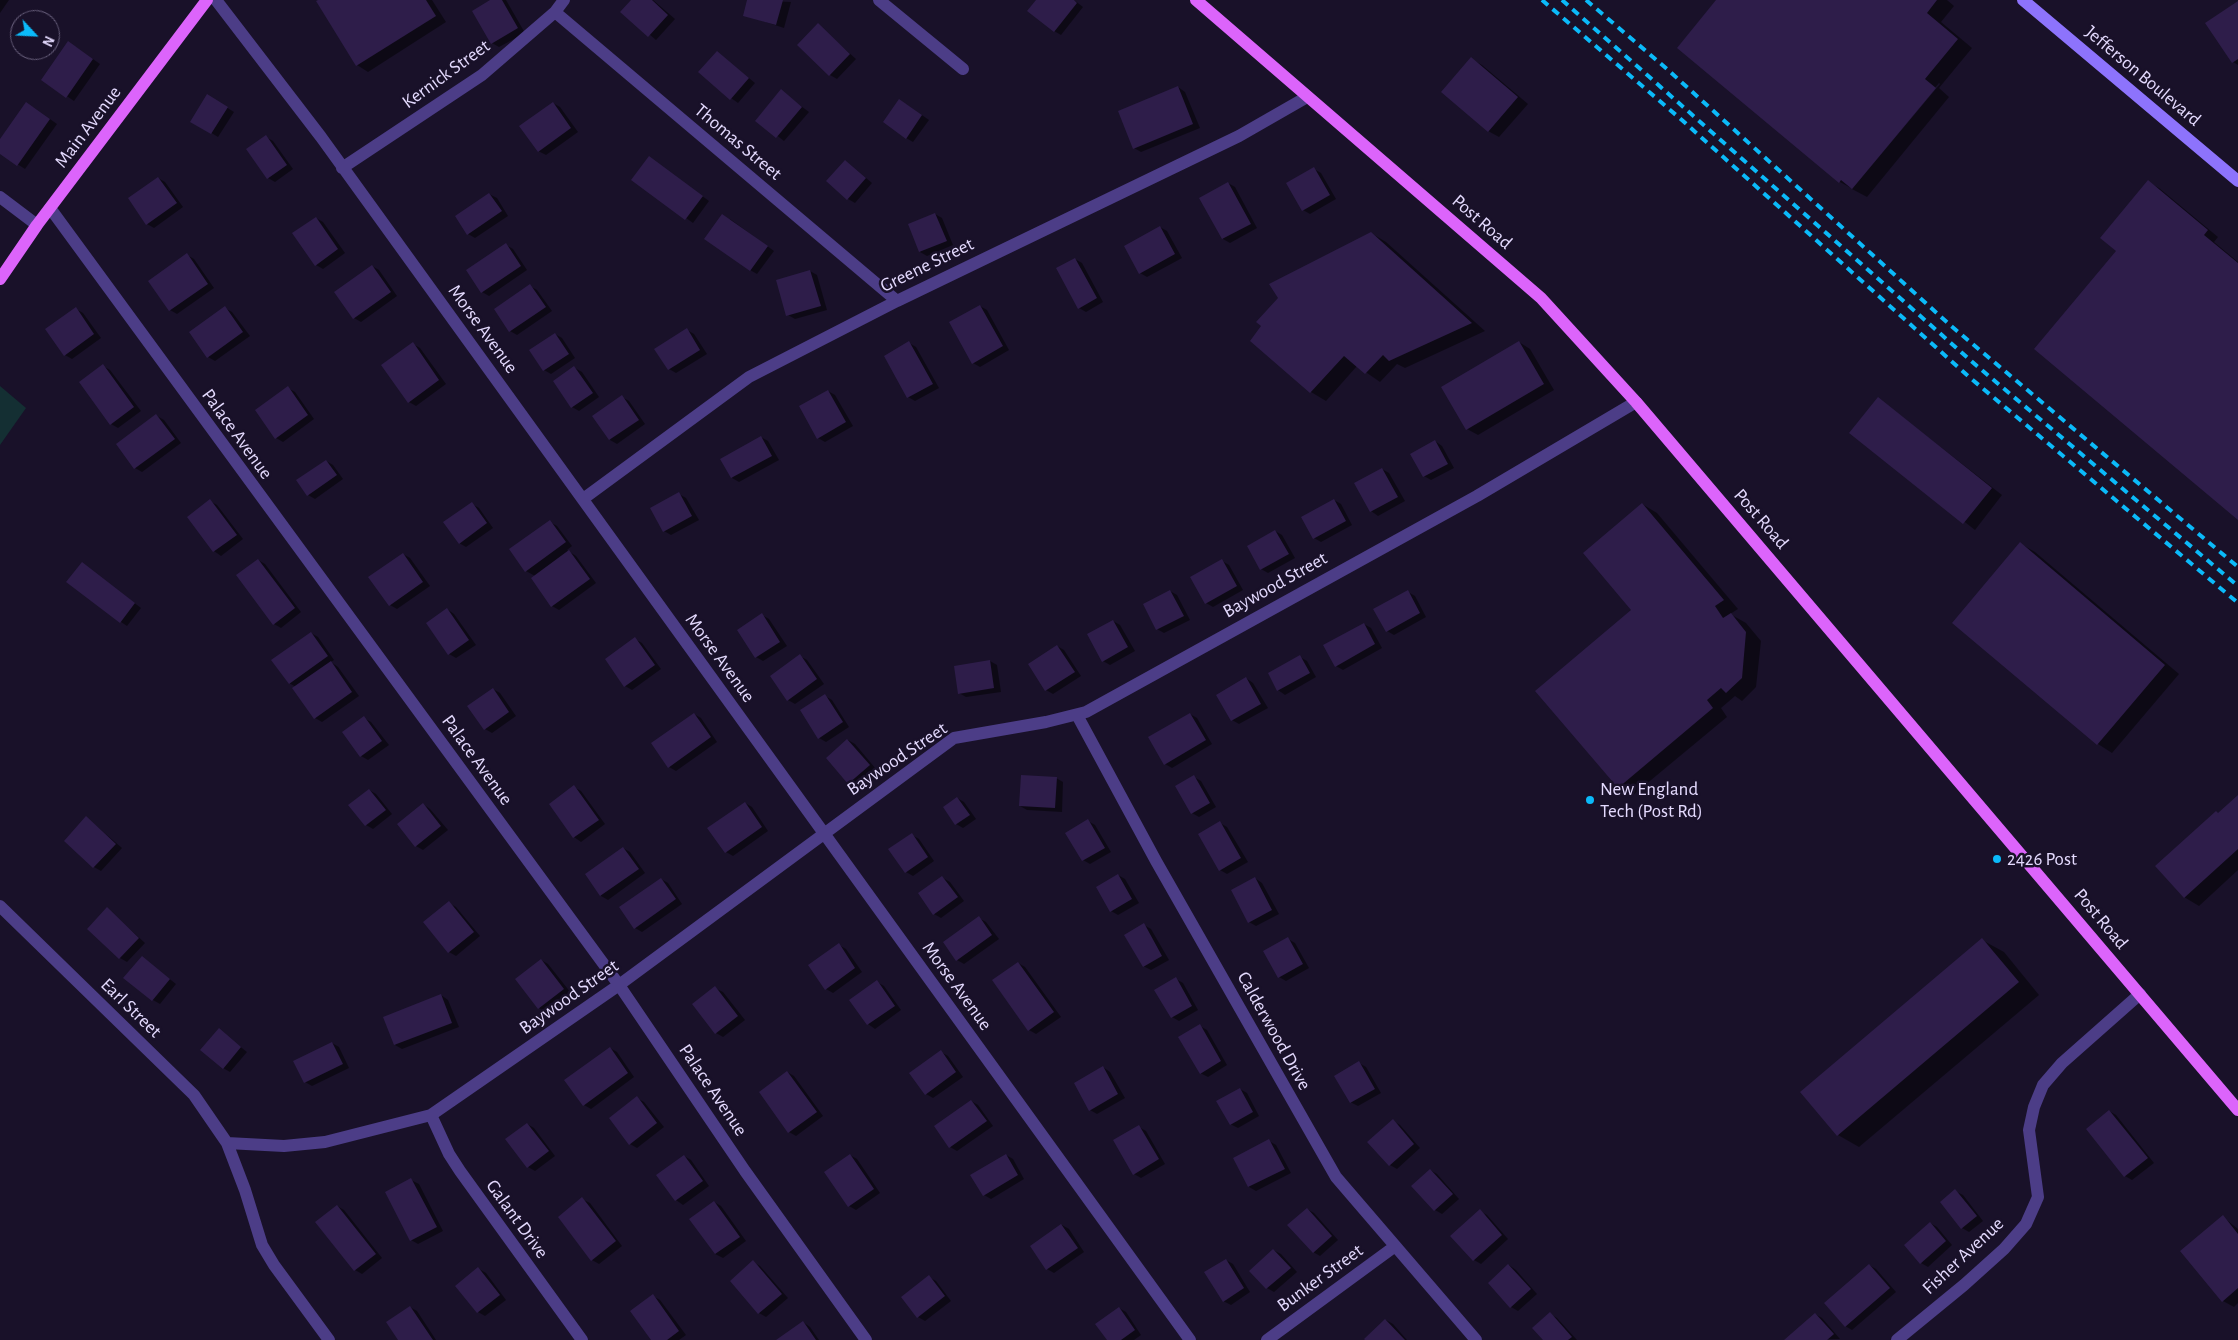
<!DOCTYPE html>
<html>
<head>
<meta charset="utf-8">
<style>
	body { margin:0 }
	#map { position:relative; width:2238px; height:1340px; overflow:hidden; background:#191129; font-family:"Alegreya Sans",sans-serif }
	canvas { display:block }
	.north { position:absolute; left:10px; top:10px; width:50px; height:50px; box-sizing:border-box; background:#191129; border:1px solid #6a617e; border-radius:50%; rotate:115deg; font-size:14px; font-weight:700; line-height:20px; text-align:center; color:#e4dafe }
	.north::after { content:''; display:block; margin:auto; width:18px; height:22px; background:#0bbaf9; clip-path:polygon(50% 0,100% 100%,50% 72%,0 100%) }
</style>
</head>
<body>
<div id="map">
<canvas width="2238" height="1340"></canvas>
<div class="north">N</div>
</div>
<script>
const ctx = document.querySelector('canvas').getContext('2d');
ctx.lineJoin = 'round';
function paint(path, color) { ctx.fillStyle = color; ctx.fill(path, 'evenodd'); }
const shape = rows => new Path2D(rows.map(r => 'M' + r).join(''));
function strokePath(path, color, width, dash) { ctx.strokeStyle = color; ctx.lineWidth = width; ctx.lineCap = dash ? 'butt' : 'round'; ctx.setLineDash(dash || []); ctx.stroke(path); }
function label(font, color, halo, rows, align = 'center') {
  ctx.font = font + ' "Alegreya Sans",sans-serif'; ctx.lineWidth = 5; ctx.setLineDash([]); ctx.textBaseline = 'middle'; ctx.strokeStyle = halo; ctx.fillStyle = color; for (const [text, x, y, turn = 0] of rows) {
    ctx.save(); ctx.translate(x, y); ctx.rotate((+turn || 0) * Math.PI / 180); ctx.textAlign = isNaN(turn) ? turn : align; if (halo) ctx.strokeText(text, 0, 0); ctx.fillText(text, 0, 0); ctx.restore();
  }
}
const green = shape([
	[0,386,26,408,0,445]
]);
const shadow = shape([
	[0,0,9,0,0,13],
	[320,0,432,0,446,22,368,72,357,65,318,2],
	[492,0,506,0,525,33,499,47,492,43],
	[632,0,653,0,675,19,656,40,622,11],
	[748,0,791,2,784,28,744,15],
	[1038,0,1074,0,1083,7,1061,35,1054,31],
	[1718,0,1947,0,1954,6,1941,22,1972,48,1939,88,1949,97,1867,197,1852,189,1940,84,1939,83,1851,188,1840,182,1678,48],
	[2238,2,2238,65,2233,62],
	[818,25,856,59,837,79,830,75],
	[76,47,100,64,74,101,43,80],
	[717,52,755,83,738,103,731,98],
	[1471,59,1482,65,1528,104,1499,137,1488,131],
	[1178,87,1185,92,1200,128,1141,152,1134,148],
	[781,91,809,112,784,141,757,120],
	[208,96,234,112,218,137,192,121],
	[553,103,560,107,578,132,546,155,538,151],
	[906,104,929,120,913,142,906,138],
	[33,107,57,124,25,169,0,153,0,141],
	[266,137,273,141,293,169,275,182,268,178],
	[846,161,872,183,855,203,848,199],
	[656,162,709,201,693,223,633,180],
	[1314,169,1321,173,1336,199,1310,214,1303,210],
	[158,178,165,182,183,207,154,228,147,224],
	[2148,182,2159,188,2218,237,2214,242,2238,262,2238,519,2118,251],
	[1228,183,1235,187,1257,228,1230,243,1223,239,1201,198],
	[489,194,497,198,508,216,475,238,468,234],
	[935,214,942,218,953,245,927,256,920,252],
	[316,218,323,222,345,253,323,269,316,265],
	[730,219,774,251,757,274,750,270],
	[1160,227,1167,231,1182,258,1147,277,1140,273],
	[1371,233,1386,242,1485,331,1405,368,1397,364,1380,382,1357,366,1326,401,1311,392,1251,341,1263,325],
	[506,245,513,249,527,270,489,296,482,292],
	[187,255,194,259,214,288,177,314,170,310,150,282],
	[1075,259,1082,263,1103,302,1086,312,1079,308],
	[372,266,379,270,397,296,361,322,354,318],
	[810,271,817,275,827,310,795,319,788,315],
	[530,286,537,290,552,311,517,335,510,331],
	[980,306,987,310,1009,350,980,367,973,363],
	[225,308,232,312,250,336,215,361,208,357],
	[76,309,83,313,101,338,72,359,65,355],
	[687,330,694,334,707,354,676,373,669,369],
	[555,334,562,338,575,358,551,374,544,370],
	[1519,342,1530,349,1554,390,1478,435,1467,429],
	[909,343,916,347,939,388,915,401,908,397],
	[413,344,420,348,446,384,416,406,409,402],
	[103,366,110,370,141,411,118,428,111,424],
	[575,368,582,372,599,397,579,411,572,407],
	[288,388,295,392,314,419,283,442,276,438],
	[828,391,835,395,853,426,825,442,818,438],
	[622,397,629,401,645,424,617,444,610,440],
	[1879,399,2002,495,1975,530,1851,433],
	[157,416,164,420,181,443,142,472,135,468],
	[761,437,768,441,779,460,739,482,732,478],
	[1435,441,1442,446,1454,468,1431,480,1424,476,1412,454],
	[326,461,333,465,343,479,315,499,308,495],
	[1382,469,1389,473,1405,501,1378,516,1371,511,1356,484],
	[679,494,686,498,699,520,671,535,664,531],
	[1334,500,1341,504,1352,525,1321,542,1314,538],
	[210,501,217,505,243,539,221,556,214,551,188,517],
	[472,504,479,508,493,528,466,547,459,543],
	[1642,504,1657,513,1738,609,1730,614,1746,623,1761,641,1756,687,1742,701,1735,696,1721,708,1727,717,1633,795,1619,787],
	[550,522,557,526,572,546,567,550,576,556,596,583,559,610,552,606,535,576,526,571],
	[1275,531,1282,535,1295,558,1268,573,1261,569],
	[2021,544,2035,552,2179,674,2112,753,2098,744],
	[403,554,410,558,430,586,397,609,390,605],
	[258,560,265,564,301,612,281,628,274,624],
	[1222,561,1229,565,1243,590,1213,607,1206,603],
	[82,563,141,608,127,626,121,622],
	[1170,591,1177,595,1190,620,1164,633,1157,629],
	[1408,592,1415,596,1426,617,1394,635,1387,631],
	[447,609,454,614,476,645,456,658,449,654,427,624],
	[762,615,769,619,787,646,763,661,756,657,739,630],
	[1113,621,1120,625,1135,651,1110,665,1103,661],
	[1364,624,1371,628,1382,648,1343,670,1336,666],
	[311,633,318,637,334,660,331,662,338,667,359,696,322,722,315,718,296,687,289,683],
	[635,639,642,643,661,669,632,690,625,686],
	[1057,646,1064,650,1081,676,1053,694,1046,690],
	[800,656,807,660,824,684,795,704,788,700],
	[1300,657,1307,661,1316,677,1285,695,1278,690,1269,674],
	[990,661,997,665,1001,692,966,697,959,693],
	[1246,678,1253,683,1268,708,1239,724,1232,720],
	[493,689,500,693,516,716,492,733,485,729],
	[825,696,832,700,849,727,826,742,819,738],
	[694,714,701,718,717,742,676,771,669,767],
	[1190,714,1197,718,1212,744,1172,768,1165,764],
	[364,718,371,722,389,745,368,760,361,756,344,733],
	[848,740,855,744,876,769,856,787,849,783],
	[1194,777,1201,781,1216,807,1199,817,1192,813],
	[1056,778,1063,782,1062,812,1027,810,1020,806],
	[574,787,581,791,605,824,581,842,574,837,550,804],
	[369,790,376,794,392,814,373,829,366,825],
	[2238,797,2238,870,2199,906,2184,897,2219,814],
	[957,798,964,802,976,819,963,828,956,824,944,807],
	[745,803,752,807,768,831,733,856,726,852],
	[423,804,430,809,448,830,423,850,416,846],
	[87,818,122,848,101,871,94,867],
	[1088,821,1095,825,1111,852,1090,864,1083,860],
	[1220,823,1227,827,1248,862,1227,874,1220,870],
	[912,835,919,839,934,861,913,876,906,872],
	[623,848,630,852,645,873,608,900,601,896,586,874],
	[1118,875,1125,879,1139,903,1118,915,1111,911],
	[943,878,950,882,964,901,941,918,934,914],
	[1255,878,1262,883,1279,914,1256,926,1249,922],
	[661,879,668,883,682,904,642,932,635,928],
	[449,903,456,907,480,936,456,956,449,952],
	[108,909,145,943,127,962,120,958],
	[979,918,986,922,999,939,964,964,957,960],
	[1144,925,1151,929,1169,960,1151,970,1143,966],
	[1288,939,1295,943,1309,968,1286,981,1279,977],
	[1982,940,2004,952,2039,995,1859,1147,1838,1135],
	[839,945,846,949,862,972,833,993,826,989],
	[142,957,176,984,160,1004,153,1000],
	[541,960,548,964,571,993,546,1013,539,1008,517,980],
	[1018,963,1025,967,1061,1017,1036,1034,1029,1030],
	[1176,979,1183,983,1198,1010,1179,1021,1172,1017],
	[877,982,884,986,901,1010,875,1029,868,1024,851,1000],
	[715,988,723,992,745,1020,723,1037,716,1033],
	[441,995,448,1000,459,1027,402,1049,395,1045],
	[1200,1026,1207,1030,1227,1065,1208,1077,1200,1073],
	[219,1030,247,1052,230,1072,223,1068],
	[332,1043,339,1047,349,1068,312,1086,305,1082],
	[610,1048,617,1052,634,1077,591,1109,584,1105],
	[941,1052,948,1056,963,1077,933,1098,926,1094],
	[1359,1063,1366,1067,1381,1093,1358,1106,1350,1102],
	[1103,1067,1110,1072,1125,1098,1097,1114,1090,1110],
	[787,1072,794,1076,823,1116,796,1136,789,1132],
	[1240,1089,1247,1093,1259,1116,1238,1128,1230,1124],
	[637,1098,644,1102,664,1127,637,1148,630,1144],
	[971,1101,978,1105,993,1126,957,1151,950,1147],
	[2109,1111,2116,1115,2154,1163,2132,1180,2125,1176],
	[1393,1121,1400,1125,1420,1148,1397,1169,1390,1165],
	[527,1124,534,1128,555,1156,535,1171,528,1167],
	[1139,1127,1146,1131,1165,1164,1141,1178,1134,1174],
	[1269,1141,1276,1145,1291,1173,1256,1191,1249,1187,1235,1159],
	[850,1155,857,1159,880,1193,856,1210,849,1206],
	[1006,1155,1013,1159,1024,1179,991,1199,984,1195],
	[684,1156,691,1160,709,1186,683,1205,676,1200,658,1175],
	[1430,1170,1437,1174,1459,1199,1442,1214,1435,1210,1413,1186],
	[411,1180,419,1184,443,1231,418,1244,411,1240],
	[1955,1191,1963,1195,1983,1221,1969,1232,1962,1228],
	[582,1199,590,1203,622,1246,599,1264,592,1260],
	[714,1202,721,1206,746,1241,723,1258,715,1254],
	[337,1206,344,1210,382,1258,362,1274,355,1270],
	[1307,1209,1314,1213,1338,1240,1320,1256,1313,1252],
	[1480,1211,1487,1215,1508,1239,1481,1264,1474,1260,1452,1236],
	[2223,1217,2238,1229,2238,1303,2234,1307,2223,1301],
	[1930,1223,1937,1227,1952,1245,1928,1267,1921,1263],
	[1062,1225,1069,1229,1084,1252,1054,1273,1047,1269,1032,1247],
	[1273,1250,1281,1254,1297,1272,1274,1292,1267,1288,1251,1271],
	[1226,1260,1233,1264,1250,1292,1231,1305,1223,1301],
	[753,1262,760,1266,788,1298,766,1317,759,1313],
	[1509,1265,1516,1270,1537,1294,1518,1311,1511,1307],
	[1869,1265,1876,1269,1896,1292,1852,1330,1845,1326],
	[479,1269,486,1273,506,1300,485,1316,478,1312],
	[929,1277,936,1281,951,1301,925,1321,918,1317],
	[653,1296,660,1300,686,1335,679,1340,652,1340],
	[410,1307,417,1311,436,1340,400,1340],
	[1119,1308,1126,1312,1141,1335,1134,1340,1108,1340],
	[1550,1314,1557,1318,1577,1340,1545,1340],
	[1815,1314,1822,1318,1840,1339,1787,1340],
	[1386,1320,1393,1324,1407,1340,1366,1340],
	[803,1322,810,1327,819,1340,778,1340]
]);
const building = shape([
	[318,0,426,0,436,16,356,66,316,1],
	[490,0,502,0,518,28,491,44,472,11],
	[631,0,652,0,668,15,648,37,620,12],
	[747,0,783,0,776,25,743,16],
	[1036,0,1074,0,1077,3,1054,32,1027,11],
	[1716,0,1937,0,1927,13,1958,39,1925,79,1936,88,1852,189,1841,180,1839,183,1677,48],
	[2238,1,2238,59,2232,63,2205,23],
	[818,23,850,54,829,76,797,45],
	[68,41,93,59,66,98,41,80],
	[717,51,749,78,730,100,698,72],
	[1471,57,1518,97,1488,132,1441,92],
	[1178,86,1193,124,1133,149,1118,111],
	[781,89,802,107,776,138,755,121],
	[207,94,228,107,211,134,190,122],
	[899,99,922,115,906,139,883,122],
	[26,102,50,119,17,166,0,154,0,139],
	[553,102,571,128,538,152,519,126],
	[266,135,287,165,267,179,246,149],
	[649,156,703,196,685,220,631,180],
	[845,160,866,178,847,200,826,181],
	[1314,167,1330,195,1302,211,1286,183],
	[158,177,177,203,146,225,128,198],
	[2148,180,2208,230,2204,235,2238,263,2238,520,2034,349,2116,251,2100,238],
	[1228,182,1251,224,1222,239,1199,198],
	[489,193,502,211,467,235,455,216],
	[935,213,947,241,919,252,908,224],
	[722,214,768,246,750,271,704,239],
	[316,217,338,249,315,266,292,233],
	[1160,226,1175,254,1139,274,1124,246],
	[1371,232,1472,323,1389,361,1383,355,1365,374,1344,356,1310,393,1250,341,1261,326,1256,322,1278,298,1269,284],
	[506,243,521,266,481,293,466,270],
	[187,253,208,284,169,311,148,281],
	[1075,258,1097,298,1078,309,1056,268],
	[372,265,391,292,353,319,334,292],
	[810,270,821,306,786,316,776,280],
	[530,284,546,307,509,332,494,309],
	[980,305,1003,346,972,364,949,322],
	[225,306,243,332,207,358,189,332],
	[76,307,94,334,64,356,45,329],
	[687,328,700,350,668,370,654,349],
	[555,333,569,354,543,371,529,350],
	[909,341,933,384,907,398,884,356],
	[1519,341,1544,384,1466,430,1441,387],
	[413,342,439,380,408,403,381,365],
	[103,364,134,407,110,425,79,382],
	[574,366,593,393,571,408,553,381],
	[288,386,308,415,275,439,255,410],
	[828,390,846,422,817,439,799,406],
	[622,395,639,420,609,440,592,416],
	[1878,397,1992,488,1963,524,1849,433],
	[156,414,175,439,134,469,116,444],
	[761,436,772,456,731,478,720,459],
	[1435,440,1448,464,1423,477,1410,454],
	[326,460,337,475,307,496,296,480],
	[1382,468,1398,497,1370,512,1354,483],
	[679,492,692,516,663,532,650,508],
	[210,499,237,535,213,552,187,517],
	[1334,499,1346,521,1313,539,1301,517],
	[472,502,487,523,459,544,443,522],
	[1642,503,1724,600,1715,606,1723,618,1731,613,1746,632,1742,678,1726,693,1721,688,1707,700,1713,708,1618,788,1535,691,1631,610,1583,553],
	[550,520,566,542,525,572,509,549],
	[1275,530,1289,554,1260,570,1247,546],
	[2020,542,2165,665,2097,745,1952,623],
	[569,550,590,579,551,607,531,578],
	[403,553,423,582,389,606,368,577],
	[258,559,295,608,273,625,236,575],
	[1222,559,1237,586,1205,604,1190,577],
	[82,562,135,603,120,623,66,582],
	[1170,590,1184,616,1156,630,1143,604],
	[1408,590,1420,613,1386,632,1373,609],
	[447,608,469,640,448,655,426,623],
	[762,613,780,642,755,658,737,630],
	[1113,620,1128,647,1102,662,1087,634],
	[1364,623,1375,644,1335,667,1323,645],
	[311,632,328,656,289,684,271,660],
	[635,637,655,665,624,687,605,659],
	[1057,645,1075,672,1045,691,1028,664],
	[800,654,817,679,787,701,770,676],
	[1300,655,1310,673,1277,691,1268,673],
	[990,660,994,688,958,694,954,666],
	[331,661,352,692,314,719,292,688],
	[1246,677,1261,704,1231,721,1216,695],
	[493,688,509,712,484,730,467,706],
	[825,694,843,722,818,739,800,710],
	[694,713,711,737,668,768,651,743],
	[1190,713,1206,740,1164,765,1148,737],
	[364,716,382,741,360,757,342,732],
	[847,739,870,765,848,784,826,758],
	[1021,775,1057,777,1055,808,1019,806],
	[1194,775,1210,803,1191,814,1175,786],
	[574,785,599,820,573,838,549,804],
	[369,789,386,810,365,826,348,805],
	[2238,795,2238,849,2184,898,2155,866,2216,811,2218,813],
	[957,797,970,815,955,825,943,807],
	[745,802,762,827,725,853,707,828],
	[423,803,441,826,415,847,397,824],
	[86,816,116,844,93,868,64,841],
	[1088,819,1105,848,1082,861,1065,833],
	[1220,821,1241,858,1219,871,1198,834],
	[912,833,928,857,905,873,888,849],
	[623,847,639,869,600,896,585,874],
	[1118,874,1132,899,1110,912,1096,887],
	[942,876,958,897,933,915,918,893],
	[1255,877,1272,910,1248,923,1231,890],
	[661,878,676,899,634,929,619,907],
	[449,901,474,932,448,953,423,922],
	[107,907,139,938,119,959,87,929],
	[979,916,992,935,956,961,943,942],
	[1144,923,1162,956,1143,967,1124,935],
	[1288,937,1303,964,1278,978,1263,951],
	[1982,938,2019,982,1837,1136,1800,1092],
	[839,943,855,968,825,990,808,965],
	[142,956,170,979,152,1001,123,978],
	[541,959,564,989,538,1009,515,979],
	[1018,962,1054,1012,1028,1031,992,980],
	[1176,977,1192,1006,1171,1018,1154,990],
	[877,980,895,1006,867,1025,849,1000],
	[715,986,738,1016,715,1034,692,1004],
	[441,994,452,1023,394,1045,383,1017],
	[1200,1024,1221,1061,1200,1074,1178,1037],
	[219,1028,241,1047,223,1069,200,1050],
	[332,1042,343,1064,304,1083,293,1061],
	[610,1047,628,1073,583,1106,564,1080],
	[941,1050,956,1072,925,1095,909,1073],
	[1359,1061,1375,1089,1350,1103,1334,1076],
	[1103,1066,1118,1094,1089,1111,1074,1083],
	[787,1071,817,1112,788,1133,759,1092],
	[1240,1088,1253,1112,1230,1125,1216,1101],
	[637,1096,657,1123,629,1145,609,1118],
	[971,1100,987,1121,949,1148,934,1126],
	[2109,1110,2148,1158,2124,1177,2086,1129],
	[1393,1119,1414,1144,1389,1166,1367,1142],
	[527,1123,549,1151,527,1168,505,1139],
	[1139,1125,1159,1159,1133,1175,1113,1140],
	[1269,1139,1285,1169,1248,1187,1233,1158],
	[850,1154,874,1189,848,1207,824,1172],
	[1006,1154,1018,1175,983,1196,970,1175],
	[684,1155,703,1181,675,1201,656,1175],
	[1430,1169,1453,1194,1434,1211,1411,1186],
	[411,1178,437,1227,410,1241,385,1192],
	[1955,1189,1977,1216,1961,1229,1940,1202],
	[582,1197,616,1241,591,1261,558,1217],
	[714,1201,740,1237,715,1254,689,1219],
	[337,1205,376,1254,354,1271,315,1222],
	[1307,1208,1332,1236,1313,1253,1287,1225],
	[1480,1209,1502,1235,1473,1261,1450,1236],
	[2223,1215,2238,1234,2238,1288,2222,1302,2180,1251],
	[1930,1222,1946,1241,1920,1264,1904,1245],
	[1061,1224,1078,1248,1046,1270,1030,1246],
	[1273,1249,1291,1268,1266,1289,1249,1271],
	[1226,1259,1244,1288,1223,1302,1204,1272],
	[753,1260,782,1294,758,1314,730,1281],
	[1508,1264,1531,1289,1510,1308,1488,1283],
	[1869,1264,1890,1288,1845,1327,1824,1303],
	[478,1267,500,1295,477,1313,455,1286],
	[929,1275,945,1296,917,1318,901,1297],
	[653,1294,679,1331,667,1340,651,1340,630,1311],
	[410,1306,433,1340,398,1340,386,1322],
	[1119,1307,1135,1330,1121,1340,1107,1340,1095,1324],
	[1550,1312,1572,1337,1568,1340,1543,1340,1532,1328],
	[1815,1313,1834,1334,1827,1340,1784,1340],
	[1385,1319,1405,1340,1365,1340,1364,1339],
	[803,1321,816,1340,776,1340]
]);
const street = shape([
	[216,0,321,137,1190,1340],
	[879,0,963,69],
	[555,12,897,301],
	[342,168,482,75,555,12,564,0],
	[0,197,37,225],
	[50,208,619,985,745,1171,866,1340],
	[583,499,749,377,897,301,1239,136,1307,97],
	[1077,715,1156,861,1336,1177,1476,1340],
	[0,906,194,1095,227,1143,245,1190,262,1245,274,1265,329,1340],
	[431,1115,449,1154,460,1171,582,1340],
	[227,1143,284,1146,325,1142,431,1115,619,985,954,738,1046,722,1086,712,1477,496,1636,402],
	[1267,1340,1394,1247],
	[1897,1340,1964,1285,2004,1249,2026,1224,2038,1197,2029,1130,2034,1107,2043,1085,2062,1063,2140,994]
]);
const secondary = shape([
	[2023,0,2238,181]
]);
const primary = shape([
	[1196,0,1541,298,1636,402,2238,1110],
	[0,279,37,225,207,0]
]);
const rail = shape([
	[1542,0,1683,121,1968,376,2238,603],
	[1562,0,1977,366,2238,586],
	[1586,0,1667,69,1950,325,2238,567]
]);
const markers = [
	[1590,800,5,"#0bbaf9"],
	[1997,859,5,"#0bbaf9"]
];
const streetNames = [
	["Kernick Street",446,74,-36],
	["Jefferson Boulevard",2143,76,40],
	["Main Avenue",88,127,-53],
	["Thomas Street",738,142,40],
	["Post Road",1482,222,41],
	["Greene Street",927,265,-26],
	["Morse Avenue",483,329,54],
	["Palace Avenue",237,434,54],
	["Post Road",1761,519,49],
	["Baywood Street",1275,585,-29],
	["Morse Avenue",720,658,54],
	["Baywood Street",897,759,-34],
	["Palace Avenue",477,760,54],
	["Post Road",2101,919,50],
	["Morse Avenue",957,986,54],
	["Baywood Street",569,997,-35],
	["Earl Street",131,1008,44],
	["Calderwood Drive",1274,1031,61],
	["Palace Avenue",713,1090,56],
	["Galant Drive",517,1219,54],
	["Fisher Avenue",1963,1256,-43],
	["Bunker Street",1320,1278,-36]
];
const poiNames = [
	["New England",1600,789],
	["Tech (Post Rd)",1600,811],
	["2426 Post",2007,859]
];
paint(green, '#142f33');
paint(shadow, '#0007');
paint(building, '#2e1d4a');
strokePath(street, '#4c3d87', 12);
strokePath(secondary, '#8d73fc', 12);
strokePath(primary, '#dc64fb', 12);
strokePath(rail, '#0bbaf9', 4, [8, 6]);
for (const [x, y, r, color] of markers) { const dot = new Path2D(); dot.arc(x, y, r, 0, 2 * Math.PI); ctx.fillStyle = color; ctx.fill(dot); strokePath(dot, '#191129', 2); }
label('19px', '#e4dafe', '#191129', streetNames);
label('19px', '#e4dafe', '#191129', poiNames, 'left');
</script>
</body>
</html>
